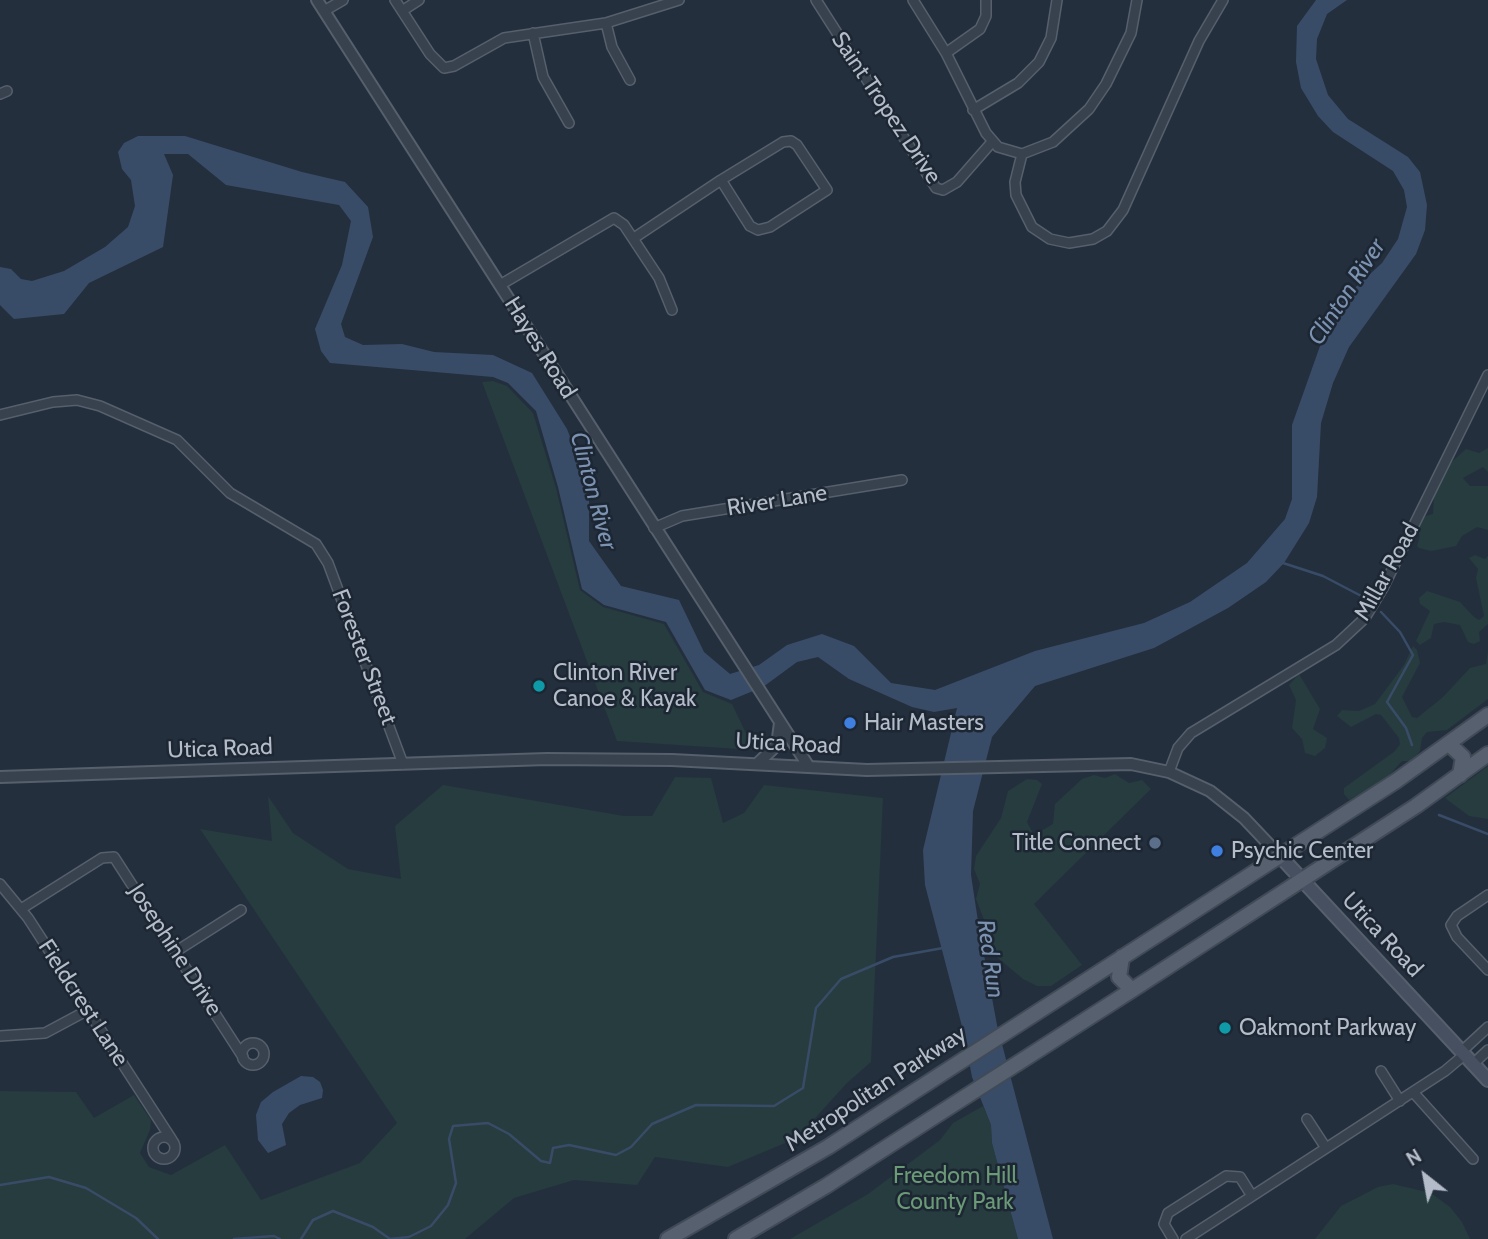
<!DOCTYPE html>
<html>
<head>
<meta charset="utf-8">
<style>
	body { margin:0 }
	#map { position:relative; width:1488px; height:1239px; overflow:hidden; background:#242f3e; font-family:Cabin,sans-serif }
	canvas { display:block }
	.north { position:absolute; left:1390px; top:1141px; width:70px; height:70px; -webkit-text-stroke:5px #1d2633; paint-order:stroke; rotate:329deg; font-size:19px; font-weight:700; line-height:28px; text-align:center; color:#b4bcc9 }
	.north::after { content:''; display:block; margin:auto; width:24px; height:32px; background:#b4bcc9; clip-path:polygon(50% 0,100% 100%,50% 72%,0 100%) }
</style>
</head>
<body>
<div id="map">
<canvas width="1488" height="1239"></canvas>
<div class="north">N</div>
</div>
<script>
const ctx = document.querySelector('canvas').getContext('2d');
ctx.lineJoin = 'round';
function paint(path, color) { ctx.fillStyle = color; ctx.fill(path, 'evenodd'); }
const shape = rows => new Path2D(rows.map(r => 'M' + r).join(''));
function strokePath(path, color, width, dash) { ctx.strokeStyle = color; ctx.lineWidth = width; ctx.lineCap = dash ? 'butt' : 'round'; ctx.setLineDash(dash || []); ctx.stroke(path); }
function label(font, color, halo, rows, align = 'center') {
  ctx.font = font + ' Cabin,sans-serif'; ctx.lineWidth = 5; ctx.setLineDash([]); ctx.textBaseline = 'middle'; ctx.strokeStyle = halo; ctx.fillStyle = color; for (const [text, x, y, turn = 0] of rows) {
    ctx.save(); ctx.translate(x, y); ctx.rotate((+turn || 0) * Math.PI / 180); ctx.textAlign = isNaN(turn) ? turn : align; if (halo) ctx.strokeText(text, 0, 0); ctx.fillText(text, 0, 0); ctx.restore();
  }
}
const green = shape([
	[493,381,507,386,533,413,556,488,580,590,603,607,664,624,703,692,732,704,754,750,617,741,482,382],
	[1488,448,1488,472,1483,467,1463,478,1470,486,1488,486,1488,530,1477,527,1462,536,1456,546,1431,551,1419,548,1417,546,1420,536,1415,524,1422,517,1433,514,1434,496,1446,467,1466,449,1479,453],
	[1475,555,1485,559,1488,556,1488,624,1479,632,1480,641,1474,644,1468,642,1460,625,1444,622,1434,624,1431,638,1420,645,1416,641,1430,611,1420,604,1419,598,1427,591,1460,602,1474,617,1479,620,1484,616,1476,578,1478,569,1469,558],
	[1413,646,1417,650,1420,663,1402,697,1412,717,1417,718,1443,697,1470,668,1486,664,1488,650,1488,699,1447,730,1427,732,1422,738,1420,751,1412,761,1402,761,1385,780,1349,800,1344,794,1344,788,1395,751,1400,744,1399,738,1381,715,1376,714,1351,727,1337,716,1342,710,1359,711,1375,704,1404,665],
	[1299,674,1320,709,1313,729,1327,738,1325,748,1315,756,1305,753,1302,739,1292,728,1296,700,1289,685],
	[1488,766,1488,819,1469,816,1445,798],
	[1115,774,1129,783,1142,780,1151,789,1034,904,1082,965,1051,986,1037,986,1023,979,993,954,991,938,976,899,980,884,974,869,976,856,1001,818,1008,791,1027,779,1037,780,1042,784,1027,822,1034,835,1053,824,1055,804,1082,779,1094,775,1105,778],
	[675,777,711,778,723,823,744,813,764,785,883,798,871,1062,847,1083,797,1138,728,1167,655,1157,637,1185,574,1180,514,1198,465,1239,0,1239,0,1186,3,1185,0,1184,0,1091,76,1092,94,1118,134,1095,151,1120,150,1130,140,1153,149,1167,171,1175,225,1145,261,1200,360,1163,397,1123,200,829,272,841,268,796,293,833,348,869,401,879,395,826,443,785,624,816,652,816],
	[983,1106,991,1125,992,1143,1018,1239,790,1239,868,1194,940,1140,953,1123],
	[1393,1184,1431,1193,1450,1207,1462,1222,1470,1239,1315,1239,1341,1206,1378,1187]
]);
const water = shape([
	[1316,0,1347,0,1327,14,1317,39,1316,59,1328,95,1348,119,1408,157,1420,172,1427,205,1425,230,1416,254,1349,347,1333,383,1321,423,1317,497,1309,523,1284,563,1266,582,1228,608,1154,648,1035,686,992,737,973,811,971,875,979,928,997,1025,1053,1239,1018,1239,992,1143,991,1125,972,1077,964,1034,925,885,923,850,957,708,934,712,912,707,849,679,818,657,797,662,763,687,731,700,705,690,666,622,604,605,582,589,558,487,536,411,508,383,493,377,330,363,321,351,315,329,342,265,351,221,339,205,226,185,188,154,164,154,173,175,163,247,89,283,64,314,14,319,0,305,0,267,11,269,21,279,32,281,64,271,105,247,128,227,135,206,131,180,122,169,118,152,124,143,138,136,185,136,302,172,345,182,368,207,373,237,341,324,345,337,363,345,402,344,434,352,493,355,532,373,567,429,589,486,589,541,621,586,679,600,704,652,730,674,759,665,787,645,822,634,854,646,891,683,935,690,1035,651,1144,623,1190,602,1247,563,1285,519,1292,499,1292,425,1325,332,1345,297,1382,263,1398,239,1407,207,1404,190,1393,171,1333,132,1318,116,1301,88,1296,62,1297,26],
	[301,1076,313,1077,320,1082,323,1090,322,1098,300,1105,289,1113,282,1124,286,1145,268,1153,258,1140,256,1115,261,1102,273,1092]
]);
const stream = shape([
	[1283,563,1323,576,1367,599],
	[1381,612,1400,632,1413,655,1387,702,1406,728,1412,745],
	[1439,815,1488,834],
	[0,1185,49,1177,86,1188,136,1218,158,1239],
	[234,1239,274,1236,280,1239],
	[301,1239,313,1220,333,1211,373,1227,390,1239,409,1237,431,1226,448,1205,456,1183,449,1139,453,1126,488,1123,509,1134,541,1161,550,1163,553,1148,569,1145,616,1155,631,1147,652,1124,696,1105,774,1106,803,1088,816,1008,841,979,893,957,943,948]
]);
const minor = shape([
	[395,0,430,54,444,68,454,66,504,38,606,23,679,0],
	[816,0,936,188,943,190,957,182,992,142],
	[913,0,946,53,986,133,998,147,1022,154,1053,142,1089,109,1106,84,1131,33,1137,0],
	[324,11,343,0],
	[402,11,419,0],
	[606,23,612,47,630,80],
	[533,33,543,77,569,123],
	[946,53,980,29,986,16,986,0],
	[0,94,7,91],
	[973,110,1018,83,1039,62,1051,38,1057,0],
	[1022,154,1015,182,1016,195,1032,227,1050,239,1069,243,1093,239,1107,231,1123,210,1199,41,1223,0],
	[634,238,721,180,783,142,791,141,797,145,827,190,770,227,758,230,750,226,721,180],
	[500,285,614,218,624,225,659,278,672,310],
	[0,415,53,402,77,400,100,406,177,440,230,493,316,544,328,563,403,764],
	[654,528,682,516,902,480],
	[1169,772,1178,748,1191,733,1336,645,1365,618,1383,588,1488,375],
	[0,884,28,918,172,1140],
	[1488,895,1457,916,1451,925,1457,937,1488,970],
	[21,909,102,858,114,857,243,1057],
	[175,952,241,910],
	[0,1036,45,1033,88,1010],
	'242 1054a11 11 0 1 1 22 0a11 11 0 1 1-22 0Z',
	[1461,1052,1488,1027],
	[1473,1064,1488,1050],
	[1381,1071,1400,1101],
	[1413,1092,1473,1159],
	[1307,1119,1326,1148],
	'153 1148a11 11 0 1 1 22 0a11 11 0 1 1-22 0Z',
	[1173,1239,1164,1224,1168,1213,1226,1176,1240,1177,1252,1196],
	[1186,1239,1445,1071,1464,1055]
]);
const tertiary = shape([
	[317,0,809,767],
	[758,763,777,745,780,723],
	[0,777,547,759,672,760,867,770,1131,764,1169,772,1210,791,1244,818,1280,856]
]);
const secondary = shape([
	[1280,856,1488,1080]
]);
const primary = shape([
	[1449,744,1463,757,1460,775],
	[1122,957,1119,977,1132,990],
	[668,1239,828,1147,1396,781,1488,715],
	[736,1239,826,1186,1132,990,1416,806,1488,754]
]);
const markers = [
	[539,686,7,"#0f9aa8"],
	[850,723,7,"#3f7fe0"],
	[1155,843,7,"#5c6f8a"],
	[1217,851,7,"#3f7fe0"],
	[1225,1028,7,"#0f9aa8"]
];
const streetNames = [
	["Saint Tropez Drive",886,108,56],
	["Hayes Road",540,348,58],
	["River Lane",777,501,-9],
	["Millar Road",1387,572,-61],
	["Forester Street",364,657,69],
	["Utica Road",788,744,3],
	["Utica Road",220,749,-2],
	["Utica Road",1382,935,47],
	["Josephine Drive",175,950,57],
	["Fieldcrest Lane",83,1003,57],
	["Metropolitan Parkway",876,1089,-33]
];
const poiNames = [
	["Clinton River",553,673],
	["Canoe & Kayak",553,699],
	["Hair Masters",864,723],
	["Title Connect",1141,843,"right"],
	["Psychic Center",1231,851],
	["Oakmont Parkway",1239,1028]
];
const parkNames = [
	["Freedom Hill",955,1176],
	["County Park",955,1202]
];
const waterNames = [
	["Clinton River",1347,292,-57],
	["Clinton River",593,491,75],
	["Red Run",990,959,82]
];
paint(green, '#263c3f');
paint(water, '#394c67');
strokePath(stream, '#394c67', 2.5);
strokePath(minor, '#565f6c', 12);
strokePath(tertiary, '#565f6c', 14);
strokePath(secondary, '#565f6c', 16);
strokePath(primary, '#414a57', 18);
strokePath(minor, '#38414e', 9);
strokePath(tertiary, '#38414e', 10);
strokePath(secondary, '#465061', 12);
strokePath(primary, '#56606e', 14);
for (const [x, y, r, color] of markers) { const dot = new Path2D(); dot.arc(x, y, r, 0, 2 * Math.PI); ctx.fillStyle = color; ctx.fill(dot); strokePath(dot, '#1d2633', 2.5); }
label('23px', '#b4bcc9', '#1d2633', streetNames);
label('23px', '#b4bcc9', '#1d2633', poiNames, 'left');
label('23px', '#6b9a76', '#1d2633', parkNames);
label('italic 24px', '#7c92b1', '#1d2633', waterNames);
</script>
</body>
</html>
